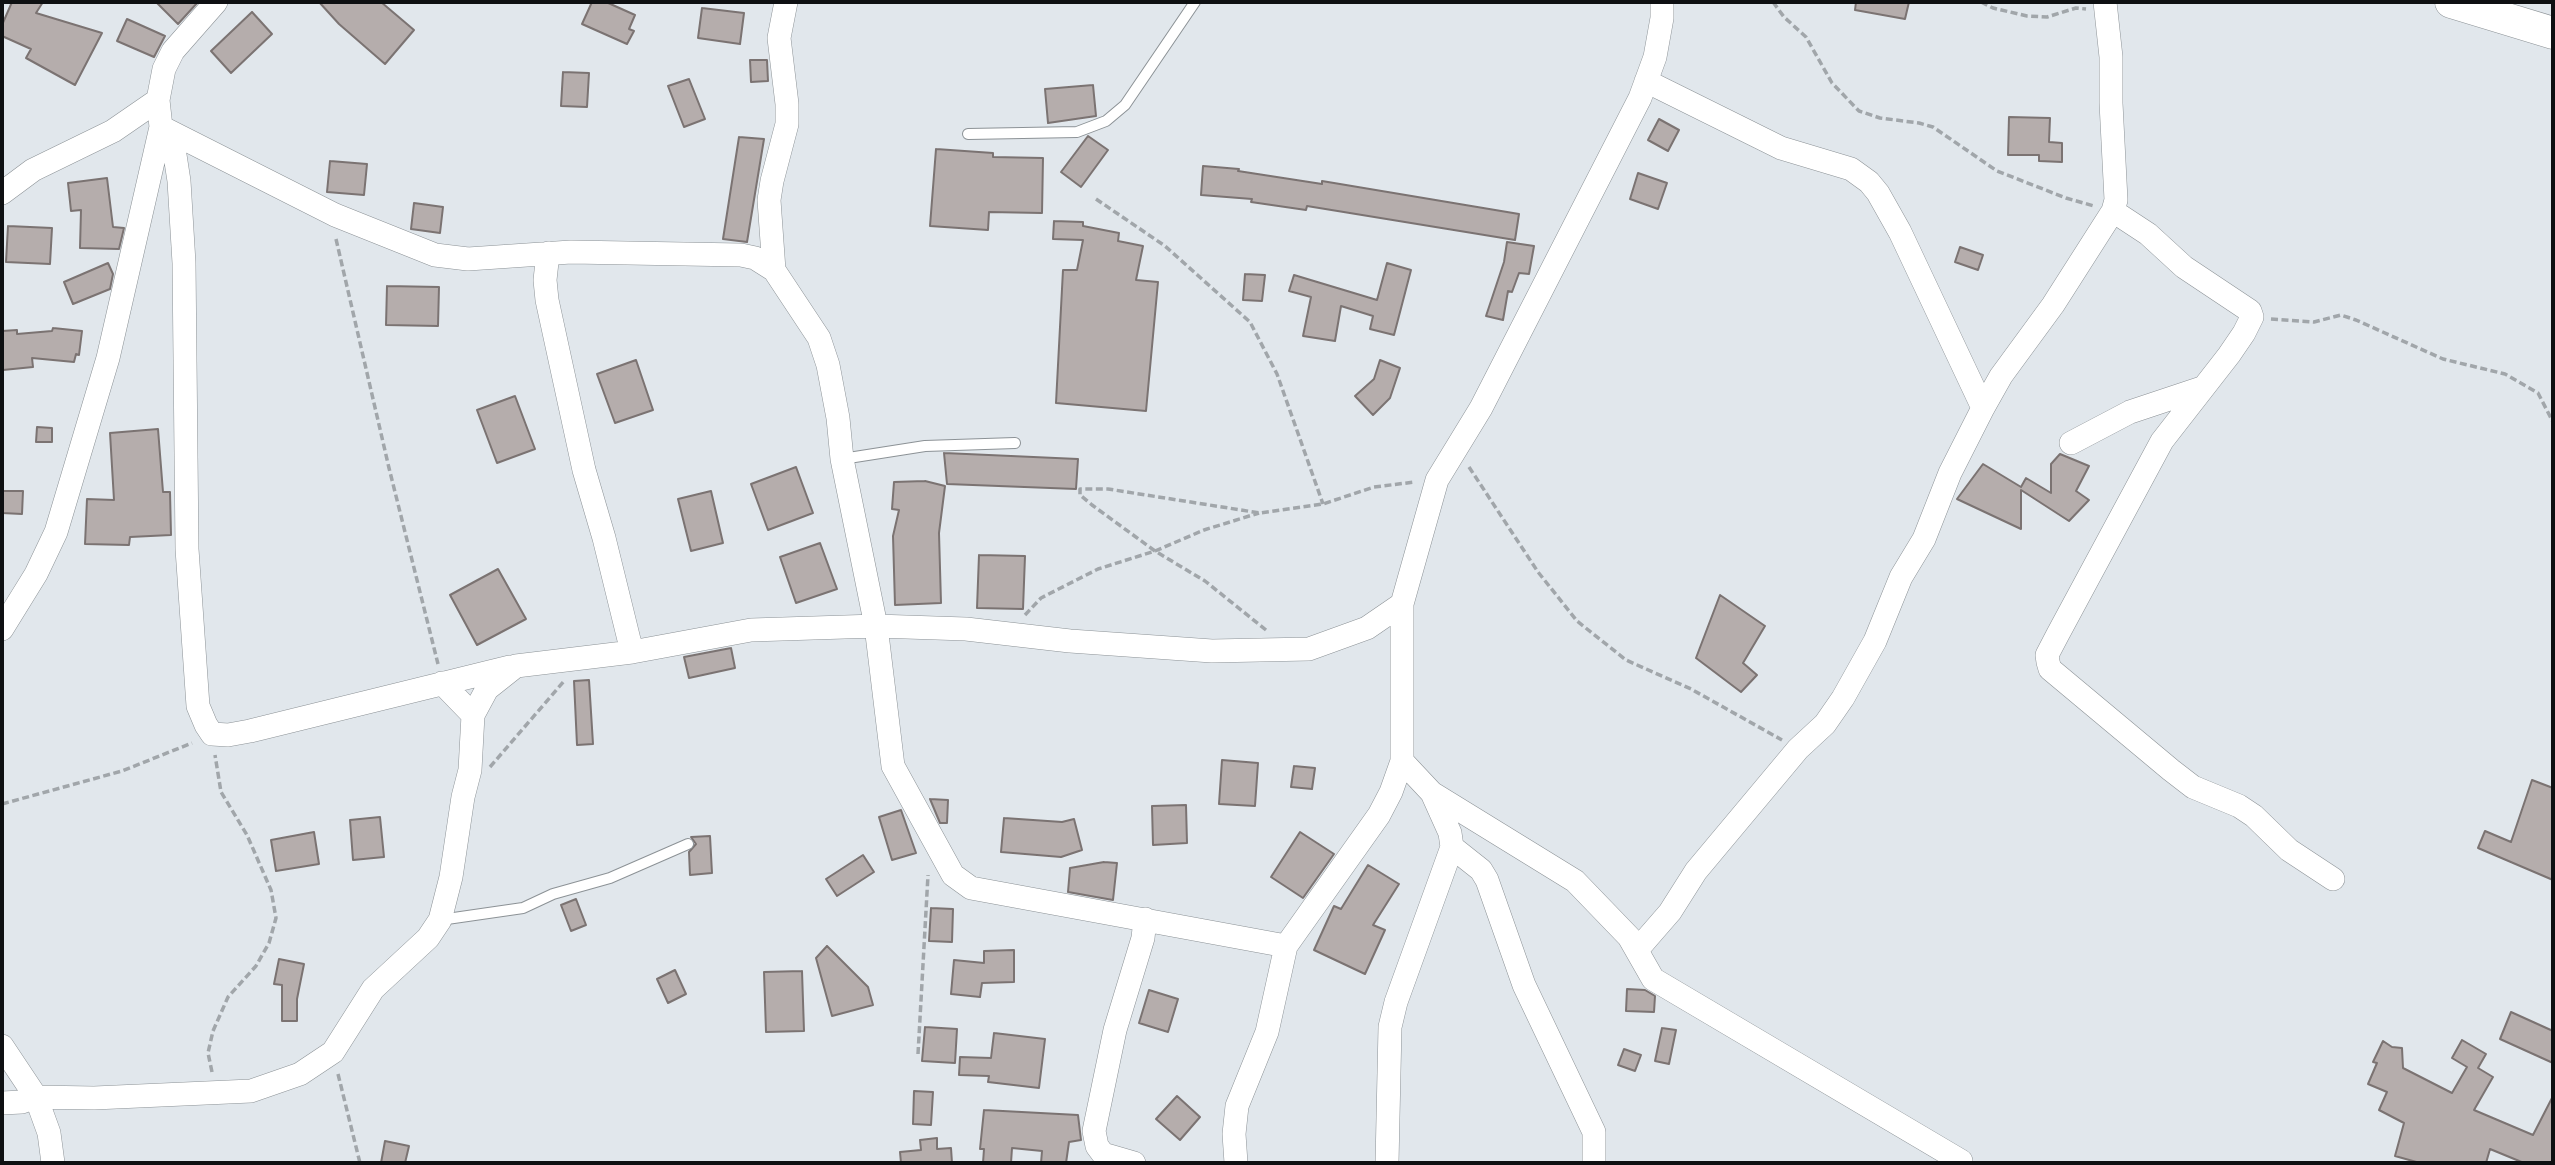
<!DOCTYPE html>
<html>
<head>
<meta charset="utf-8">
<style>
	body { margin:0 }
	#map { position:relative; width:2555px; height:1165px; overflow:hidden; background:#e1e7ec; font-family:Figtree,sans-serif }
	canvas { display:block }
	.frame { position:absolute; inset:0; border:4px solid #0e1012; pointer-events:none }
</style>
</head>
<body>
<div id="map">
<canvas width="2555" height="1165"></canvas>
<div class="frame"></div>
</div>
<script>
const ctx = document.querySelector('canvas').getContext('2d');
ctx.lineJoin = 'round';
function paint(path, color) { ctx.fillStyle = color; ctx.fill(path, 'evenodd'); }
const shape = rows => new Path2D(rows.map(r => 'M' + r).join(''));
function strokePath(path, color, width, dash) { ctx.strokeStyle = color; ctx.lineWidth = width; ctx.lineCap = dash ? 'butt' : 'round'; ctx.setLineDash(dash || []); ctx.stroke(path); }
const building = shape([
	[12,2,43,2,36,13,102,33,75,85,26,58,31,49,2,36,2,25,12,2],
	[156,2,198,2,178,24,156,2],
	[319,2,381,2,414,30,385,64,339,24,319,2],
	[592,2,606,2,635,15,629,29,634,31,627,44,582,24,592,2],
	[1856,2,1909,2,1905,19,1855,10,1856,2],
	[702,8,744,13,740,44,698,38,702,8],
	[252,12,272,34,231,73,211,51,252,12],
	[127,19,165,36,154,57,117,41,127,19],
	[750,60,767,60,768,81,751,82,750,60],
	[563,72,589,73,587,107,561,106,563,72],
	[689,79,705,119,684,127,668,86,689,79],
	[1093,85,1096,116,1048,123,1045,89,1093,85],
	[2009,117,2050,118,2049,142,2062,143,2062,162,2039,161,2039,155,2008,155,2009,117],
	[1659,119,1679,130,1668,151,1648,140,1659,119],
	[1088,136,1108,150,1081,187,1061,172,1088,136],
	[739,137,764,139,747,242,723,239,739,137],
	[936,149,993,153,993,157,1043,158,1042,213,989,212,988,230,930,226,936,149],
	[330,161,367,164,364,195,327,192,330,161],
	[1203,166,1239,169,1238,171,1322,184,1322,181,1519,214,1515,240,1307,206,1306,210,1251,202,1252,199,1201,195,1203,166],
	[1638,173,1667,183,1658,209,1630,199,1638,173],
	[107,178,113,227,124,228,119,249,80,248,81,210,71,211,68,183,107,178],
	[414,203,443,207,440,233,411,229,414,203],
	[1054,221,1083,222,1083,226,1119,233,1118,241,1143,246,1136,280,1158,282,1146,411,1056,403,1063,270,1077,270,1083,240,1053,239,1054,221],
	[8,226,52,228,50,264,6,262,8,226],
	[1507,242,1534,246,1529,274,1519,273,1512,292,1508,291,1503,320,1486,316,1504,262,1507,242],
	[1960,247,1983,255,1978,270,1955,262,1960,247],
	[108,263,113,274,110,289,73,304,64,282,108,263],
	[1387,263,1411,270,1394,335,1370,329,1373,316,1341,306,1335,341,1303,336,1311,297,1289,291,1294,275,1377,300,1387,263],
	[1245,274,1265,275,1262,301,1243,300,1245,274],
	[387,286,439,287,438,326,386,325,387,286],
	[53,328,82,331,79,355,76,354,74,362,32,358,33,367,3,370,2,331,17,330,17,334,52,331,53,328],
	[636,360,653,410,615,423,597,374,636,360],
	[1380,360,1400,368,1390,398,1373,415,1355,396,1374,379,1380,360],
	[515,396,535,449,497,463,477,410,515,396],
	[37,427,52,428,52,442,36,442,37,427],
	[158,429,163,492,170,492,171,535,130,537,129,545,85,544,87,499,114,500,110,433,158,429],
	[944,453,1078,459,1076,489,947,484,944,453],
	[2060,454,2089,466,2076,491,2089,500,2069,521,2021,490,2021,529,1957,499,1983,464,2021,487,2026,478,2051,493,2051,464,2060,454],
	[796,467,813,513,768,530,751,484,796,467],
	[925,481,945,486,939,533,941,603,895,605,893,536,899,510,892,509,894,482,925,481],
	[2,491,23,491,22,514,2,513,2,491],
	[711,491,723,543,691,551,678,499,711,491],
	[820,543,837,589,796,603,780,557,820,543],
	[979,555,1025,556,1023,609,977,608,979,555],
	[498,569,526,619,477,645,450,595,498,569],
	[1720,595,1765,626,1743,663,1757,675,1741,692,1696,658,1720,595],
	[731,648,735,668,689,678,684,657,731,648],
	[589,680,593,744,577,745,574,681,589,680],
	[1222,760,1258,763,1255,806,1219,804,1222,760],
	[1294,766,1315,768,1312,789,1291,787,1294,766],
	[2532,780,2553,788,2553,880,2478,848,2485,831,2511,842,2532,780],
	[930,799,948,800,947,823,940,823,930,799],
	[1186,805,1187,843,1153,845,1152,806,1186,805],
	[901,810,916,853,892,860,879,817,901,810],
	[380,817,384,857,353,860,350,820,380,817],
	[1004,818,1062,822,1074,819,1082,850,1061,857,1001,852,1004,818],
	[314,832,319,864,276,871,271,840,314,832],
	[1300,832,1334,854,1303,898,1271,877,1300,832],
	[710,836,712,873,690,875,689,852,696,844,691,837,710,836],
	[863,855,874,872,837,896,826,879,863,855],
	[1104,862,1117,863,1113,900,1068,892,1070,868,1104,862],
	[1368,865,1399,884,1373,925,1385,930,1365,974,1314,950,1334,906,1341,909,1368,865],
	[576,899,586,925,571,931,561,905,576,899],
	[931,908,953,909,952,942,929,941,931,908],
	[827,946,868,987,873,1005,832,1016,816,958,827,946],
	[1014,950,1014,982,982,983,980,997,951,994,954,960,984,963,984,951,1014,950],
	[279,959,304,964,297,999,297,1021,282,1021,282,985,274,984,279,959],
	[675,970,686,994,668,1003,657,979,675,970],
	[802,971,804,1031,766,1032,764,972,802,971],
	[1627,989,1645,990,1655,996,1654,1012,1626,1011,1627,989],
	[1149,990,1178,999,1168,1032,1139,1023,1149,990],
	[2511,1012,2553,1031,2553,1063,2500,1039,2511,1012],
	[925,1027,957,1029,955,1063,922,1061,925,1027],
	[1662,1028,1676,1030,1669,1064,1655,1061,1662,1028],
	[994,1033,1045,1039,1039,1088,988,1082,989,1076,959,1075,960,1057,991,1058,994,1033],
	[2462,1040,2486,1054,2478,1068,2493,1077,2474,1110,2533,1135,2553,1096,2553,1163,2524,1163,2490,1149,2486,1163,2420,1163,2395,1156,2404,1123,2379,1110,2387,1092,2368,1084,2377,1063,2373,1062,2383,1041,2392,1047,2402,1048,2403,1068,2452,1093,2467,1067,2452,1058,2462,1040],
	[1624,1049,1641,1055,1635,1071,1618,1065,1624,1049],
	[914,1091,933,1092,931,1125,913,1124,914,1091],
	[1177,1096,1200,1117,1180,1140,1156,1119,1177,1096],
	[984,1110,1078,1115,1081,1140,1069,1142,1066,1163,1041,1163,1042,1151,1012,1148,1011,1163,983,1163,984,1149,980,1149,984,1110],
	[937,1138,937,1149,951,1148,952,1163,901,1163,900,1152,921,1150,920,1140,937,1138],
	[385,1141,409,1146,405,1163,381,1163,385,1141]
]);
const path = shape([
	[1773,2,1784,17,1806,37,1832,83,1859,111,1880,118,1919,123,1933,127,1997,171,2066,198,2094,206],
	[1981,2,1993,8,2027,16,2047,17,2076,8,2086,9],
	[1096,199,1165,246,1250,322,1277,374,1323,504],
	[336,239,389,468,438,664],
	[2271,319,2314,322,2341,315,2356,320,2443,359,2505,374,2538,393,2553,422],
	[1469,467,1538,572,1577,621,1626,660,1691,689,1782,740],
	[1025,615,1041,598,1098,569,1155,551,1204,530,1259,513],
	[1266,630,1205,581,1155,551,1092,505,1080,495,1080,489,1108,489,1260,513,1323,504,1374,487,1415,482],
	[490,767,565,680],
	[2,804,122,771,192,743],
	[918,1054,928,875],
	[212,1072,208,1053,213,1031,228,997,256,966,269,943,276,918,271,890,247,835,221,792,215,755],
	[338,1074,360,1163]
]);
const lane = shape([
	[968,134,1077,132,1106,121,1125,105,1195,2],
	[842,459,925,446,1015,443],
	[440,920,523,908,553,894,610,878,688,844]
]);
const street = shape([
	[1646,81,1781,148,1851,169,1869,182,1878,193,1900,232,1983,408],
	[161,127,335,215,435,255,468,259,571,252,741,255,755,258,774,270,819,338,828,365,838,418,842,459,876,626,893,766,953,875,971,888,1286,946],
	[161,127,175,155,179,181,184,263,187,549,198,706,206,725,212,734,228,735,250,731,510,667],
	[2,193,33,170,113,131,158,100],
	[2113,211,2148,234,2184,267,2250,311,2252,317,2244,333,2229,355,2162,441,2058,634,2047,655,2048,662,2050,669,2171,770,2193,787,2239,806,2254,816,2289,850,2333,879],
	[548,253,545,280,547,300,584,470,604,538,632,652],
	[774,270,769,200,772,181,787,124,787,104,779,38,786,2],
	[2071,443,2130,412,2202,388],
	[2,629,36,574,56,532,108,358,161,127,158,100,164,69,173,51,216,2],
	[442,683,473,715],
	[1432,793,1575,881,1629,937,1653,979,1961,1161],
	[1452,847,1481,870,1487,880,1524,985,1594,1132,1594,1163],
	[1637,950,1670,912,1696,871,1798,749,1825,724,1843,698,1875,641,1901,577,1924,539,1950,473,1983,408,2001,376,2053,305,2113,211,2116,200,2111,103,2111,57,2105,2],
	[2,1046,36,1097,49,1133,53,1163],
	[2,1103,22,1102,36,1097,94,1098,251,1091,300,1074,333,1052,373,989,428,938,440,920,451,877,463,797,470,770,473,715,487,689,516,666,632,652,751,630,876,626,966,629,1070,641,1212,651,1309,649,1367,628,1402,604,1437,480,1481,408,1640,98,1655,57,1662,18,1662,2],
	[1134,1163,1103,1154,1097,1146,1094,1131,1115,1030,1143,938,1145,919],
	[1236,1163,1234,1134,1237,1106,1267,1032,1286,946,1379,815,1391,792,1402,761,1402,604],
	[1387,1163,1390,1027,1396,1002,1452,847,1450,833,1432,793,1402,761]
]);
const secondary = shape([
	[2451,2,2553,33]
]);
paint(building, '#b5adac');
strokePath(building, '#7b7372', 2);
strokePath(lane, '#8c9296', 12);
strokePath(street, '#8c9296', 24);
strokePath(secondary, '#8c9296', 33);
strokePath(path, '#a1a6aa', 3.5, [7, 3.5]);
strokePath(lane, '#fff', 10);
strokePath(street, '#fff', 23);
strokePath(secondary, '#fff', 32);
</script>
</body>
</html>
